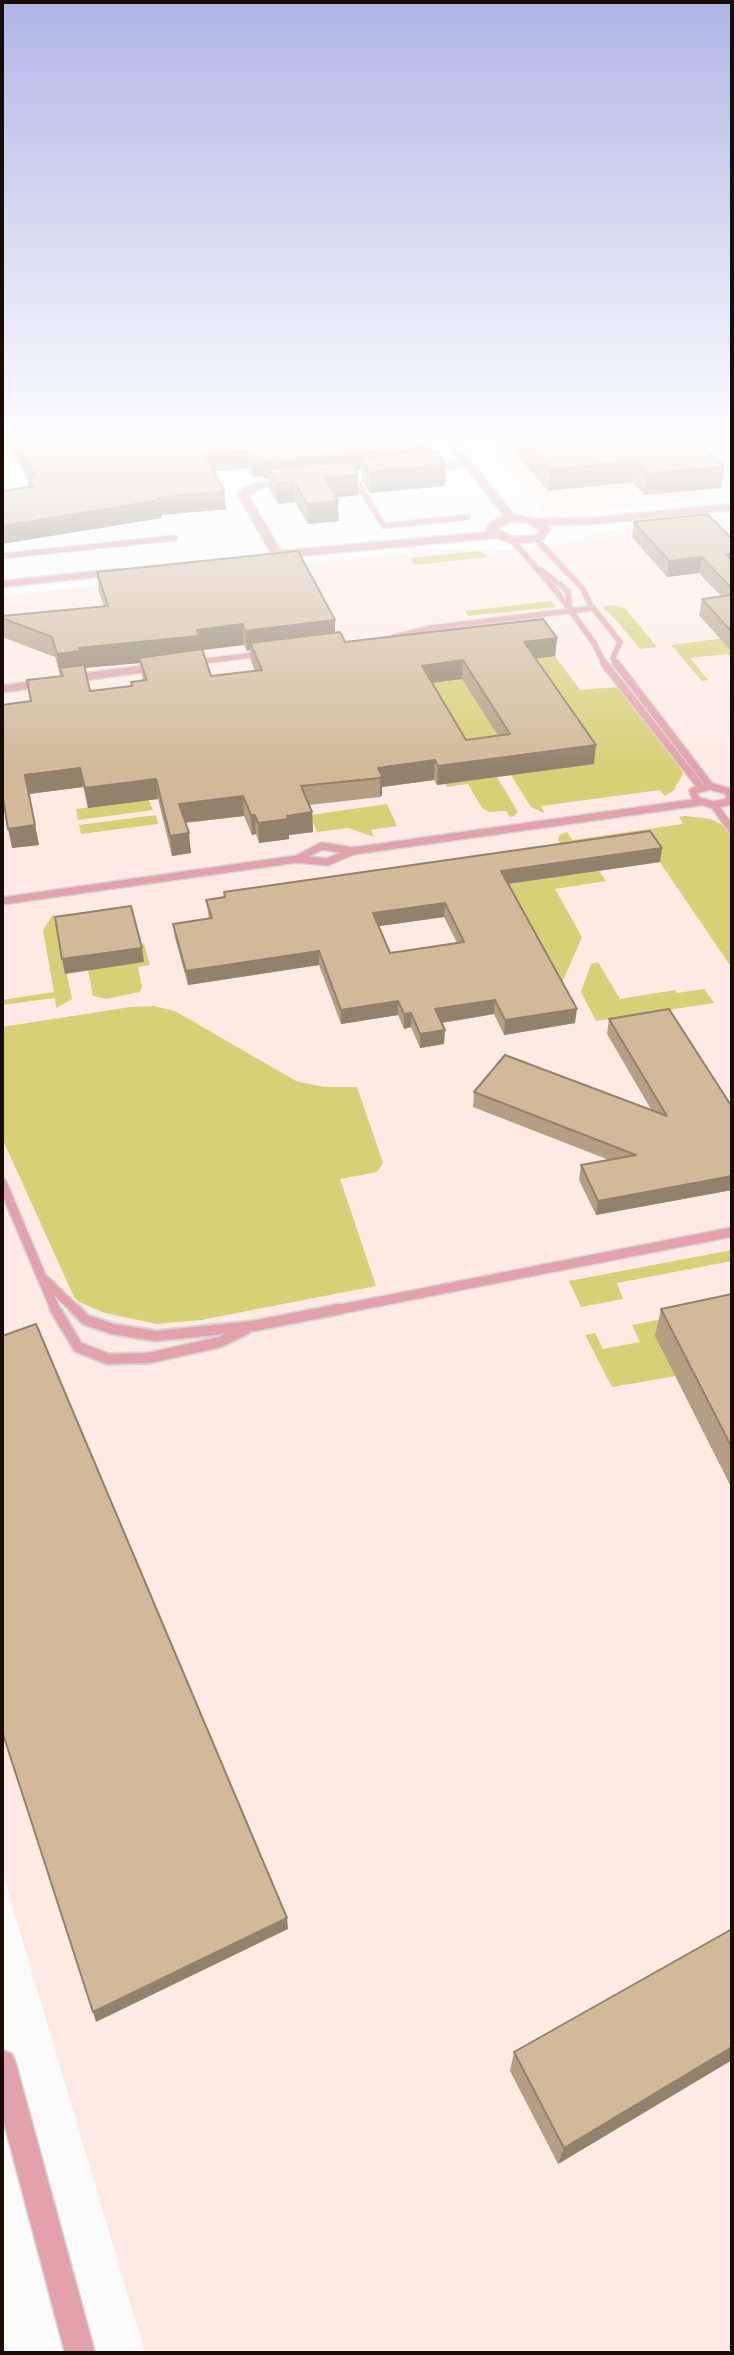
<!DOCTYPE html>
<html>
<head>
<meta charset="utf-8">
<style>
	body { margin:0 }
	#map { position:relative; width:734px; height:2355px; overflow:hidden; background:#fafafa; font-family:"Noto Sans",sans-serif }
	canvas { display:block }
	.frame { position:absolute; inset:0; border:4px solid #190c07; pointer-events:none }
</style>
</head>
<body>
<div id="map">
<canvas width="734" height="2355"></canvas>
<div class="frame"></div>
</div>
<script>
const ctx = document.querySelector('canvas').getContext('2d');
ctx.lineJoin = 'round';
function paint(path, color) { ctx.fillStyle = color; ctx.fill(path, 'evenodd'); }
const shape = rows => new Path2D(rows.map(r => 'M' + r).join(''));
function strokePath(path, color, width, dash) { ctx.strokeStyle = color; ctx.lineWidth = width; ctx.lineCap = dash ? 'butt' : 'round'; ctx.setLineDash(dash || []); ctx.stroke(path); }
const built = shape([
	[484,440,732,440,732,496,570,514,543,512],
	[732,518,732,2353,145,2353,2,1871,2,596,461,547,492,551,572,543,595,532]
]);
const green = shape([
	[479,551,490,557,415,565,411,558],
	[551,601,556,607,468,616,465,611],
	[614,605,625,608,657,647,640,649,614,618,602,607],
	[732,637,732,659,728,654,690,658,708,680,702,681,671,645],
	[555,656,580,690,618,687,679,766,683,774,674,790,665,796,660,790,541,806,544,813,531,807,511,775,593,764,535,659],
	[456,669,504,746,462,743,415,674],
	[497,777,518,812,514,816,510,817,506,811,489,812,482,808,468,784,447,787,445,784],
	[149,800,153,810,78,820,76,809],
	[387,804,397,826,371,830,374,837,348,828,317,832,310,815],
	[156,815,158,824,81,834,79,825],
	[685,816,711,819,722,825,732,837,732,968,648,845,564,852,558,840,559,835,567,832,572,840,683,824,679,817],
	[599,871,606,881,555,889,582,937,558,992,500,885],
	[54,913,72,999,56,1008,55,998,2,1005,2,1000,54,992,43,930],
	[144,943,150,965,138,967,142,987,140,992,106,999,93,996,88,970],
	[598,962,620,999,675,990,677,993,704,989,714,1003,596,1021,581,992,591,964],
	[154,1006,175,1011,296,1081,324,1087,357,1087,383,1163,377,1172,340,1179,376,1286,201,1320,157,1324,105,1313,79,1302,74,1297,2,1138,2,1027,130,1007],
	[732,1250,732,1261,617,1283,623,1299,581,1307,569,1281],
	[732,1305,656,1336,676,1376,612,1387,585,1335,595,1333,603,1349,640,1342,632,1325]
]);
const serviceFar3 = shape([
	[353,476,384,526,468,517],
	[535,538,583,589,590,604,620,642,613,658,617,665],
	[512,540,557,592,594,643,605,665],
	[2,556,175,538],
	[541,570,568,591,570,611],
	[394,637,431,628,593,608],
	[196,662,262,654]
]);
const serviceFar2 = shape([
	[604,663,701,787],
	[616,663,710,786],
	[75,678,151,668],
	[2,689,37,684],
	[710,786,727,791,730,797,727,802,714,805,696,800,693,791,710,786],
	[714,805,732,830],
	[322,846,353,851,327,862,297,859,322,846],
	[353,851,700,802],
	[2,901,297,859]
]);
const serviceFar1 = shape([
	[2,1183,56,1311],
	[45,1280,77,1311],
	[331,1311,732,1232]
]);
const service = shape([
	[55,1309,78,1347,108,1359,149,1358,220,1342,245,1330],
	[75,1309,86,1320,113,1329,156,1336,253,1326,340,1309]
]);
const minor = shape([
	[58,440,82,440,2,455,2,449,58,440],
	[445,440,454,440,514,515,536,519,593,518,732,504,732,510,593,524,546,525,550,529,544,539,528,543,512,543,496,538,275,558,270,555,271,553,238,495,245,487,257,483,297,480,297,484,261,488,248,495,281,551,489,532,487,529,490,522,505,517,466,467,423,472,418,469,461,462,445,440],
	[512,521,528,523,539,530,536,535,513,537,497,529,512,521],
	[119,569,123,570,123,574,2,587,2,581,119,569],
	[2,2050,12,2054,16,2064,95,2353,65,2353,2,2115,2,2050]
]);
const wall = shape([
	[2,440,425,440,429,452,446,464,445,486,370,493,362,480,362,469,355,470,358,495,336,497,339,521,308,524,295,502,278,504,270,490,270,478,264,479,263,476,253,477,248,468,214,471,226,509,161,515,161,518,2,544,2,491,28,487,27,476,13,456,11,446,2,447],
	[504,440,696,440,721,488,644,495,632,482,548,491],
	[634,522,732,539,732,652,699,615,702,599,721,596,699,573,667,577,632,537],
	[97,572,335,632,345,642,557,638,555,656,536,659,594,764,437,785,434,780,382,787,382,795,380,797,309,805,312,812,313,832,289,835,289,839,259,843,256,834,252,835,244,816,185,823,191,853,172,856,158,799,88,808,83,787,29,794,39,845,12,848,31,701,27,680,62,677,61,675,60,675,55,657,2,637,2,616,104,606,99,592],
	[244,645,247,651,250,650,251,661,255,671,211,676,202,649],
	[140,663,143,680,131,682,131,686,90,691,84,668],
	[462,679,498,736,466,740,432,683],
	[662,848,660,862,508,884,575,1023,504,1035,494,1014,441,1023,444,1044,420,1048,411,1027,404,1029,398,1015,341,1024,319,965,188,985,175,938,173,924,209,919,206,900,224,897,224,892],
	[444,917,457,943,390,953,379,926],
	[609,1019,732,1107,732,1190,596,1215,579,1180,581,1165,609,1160,473,1107,474,1092,652,1111,607,1034],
	[732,1294,732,1489,655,1336,661,1309],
	[732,1929,732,2060,558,2164,510,2071,514,2052]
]);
const shadedWall = shape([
	[2,440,11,440,11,446,2,447],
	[429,446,428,463,362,459,362,469,274,478,269,469,270,478,264,479,264,462],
	[247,451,248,468,206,472,205,455],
	[262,459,263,476,253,477,253,460],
	[634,461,632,482,548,491,550,469],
	[446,464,445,486,370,493,370,472],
	[724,466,721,488,644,495,647,474],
	[358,474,358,495,326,499,325,478],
	[294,481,295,502,278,504,277,483],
	[224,491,226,509,161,515,161,518,2,544,2,526,158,498],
	[338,501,339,521,308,524,307,504],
	[726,554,732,554,732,569],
	[702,557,699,573,667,577,669,561],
	[335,620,335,640,250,643,250,650,247,651,245,631],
	[243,624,244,645,139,658,140,663,83,668,60,668,61,675,60,675,57,654,79,648,197,630],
	[557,638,555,656,523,660,524,642],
	[463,660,462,679,421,684,422,666],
	[596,745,594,764,437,785,438,766],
	[435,760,434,780,382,787,382,795,380,797,380,778,378,768],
	[80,768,83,787,29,794,25,775],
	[156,779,158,799,88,808,85,788],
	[243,796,244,816,181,823,179,804],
	[312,812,313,832,289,835,289,839,259,843,258,823,287,816],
	[251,815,255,815,256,834,252,835],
	[35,825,39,845,12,848,8,829],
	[189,833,191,853,172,856,170,836],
	[662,848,660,862,500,885,501,871],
	[445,903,444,917,373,927,373,913],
	[142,948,144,962,65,974,62,959],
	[319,951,319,965,188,985,186,971],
	[495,1000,494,1014,435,1024,435,1009],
	[398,1001,398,1015,341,1024,341,1010],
	[577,1009,575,1023,504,1035,505,1020],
	[411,1013,411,1027,404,1029,404,1014],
	[445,1030,444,1044,420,1048,420,1034],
	[732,1176,732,1190,596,1215,598,1201],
	[287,1918,288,1929,96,2022,93,2012],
	[732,2047,732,2060,558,2164,564,2148]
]);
const building = shape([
	[12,440,425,440,429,446,264,462,262,459,253,460,247,451,205,455,224,491,158,498,160,500,2,526,2,491,34,486,27,476,35,474,12,440],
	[524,440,696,440,724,466,647,474,634,461,550,469,524,440],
	[436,451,446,464,370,472,362,459,436,451],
	[350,461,358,474,325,478,338,501,307,504,294,481,277,483,269,469,350,461],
	[707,514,732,539,732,554,726,554,732,561,732,589,702,557,669,561,634,522,707,514],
	[298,551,335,620,245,631,243,624,197,630,199,636,79,648,80,651,57,654,52,637,2,618,2,616,108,606,97,572,298,551],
	[732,595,732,632,702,599,732,595],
	[543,619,557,638,524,642,596,745,438,766,435,760,378,768,382,776,380,778,301,786,312,812,287,816,288,819,258,823,255,815,251,815,243,796,179,804,189,833,170,836,156,779,85,788,80,768,25,775,35,825,8,829,2,792,2,705,31,701,27,680,63,676,60,668,84,665,90,691,132,686,131,682,147,680,139,658,202,649,211,676,262,670,250,643,340,632,345,642,543,619],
	[463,660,510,734,466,740,422,666,463,660],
	[650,831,662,848,501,871,577,1009,505,1020,495,1000,435,1009,445,1030,420,1034,411,1013,404,1014,398,1001,341,1010,319,951,186,971,173,924,212,918,206,900,225,897,224,892,650,831],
	[445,903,464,942,390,953,373,913,445,903],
	[131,906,142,948,62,959,55,917,131,906],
	[669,1009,732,1107,732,1176,598,1201,581,1165,636,1155,474,1092,505,1055,667,1116,609,1019,669,1009],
	[732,1294,732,1448,661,1309,732,1294],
	[36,1324,287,1918,93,2012,2,1731,2,1336,36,1324],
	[732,1929,732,2047,564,2148,514,2052,732,1929]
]);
paint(built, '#feeae3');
paint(green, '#d7d077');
strokePath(serviceFar3, '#d6d4d3', 7);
strokePath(serviceFar2, '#d6d4d3', 10);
strokePath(serviceFar1, '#d6d4d3', 12);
strokePath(service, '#d6d4d3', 14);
strokePath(minor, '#d6d4d3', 3);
strokePath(serviceFar3, '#e3a2aa', 5);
strokePath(serviceFar2, '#e3a2aa', 7);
strokePath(serviceFar1, '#e3a2aa', 9);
strokePath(service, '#e3a2aa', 10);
paint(minor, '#e3a2aa');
paint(wall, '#b49f84');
paint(shadedWall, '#92826c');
paint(building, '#d1b99a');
strokePath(building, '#92826c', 2);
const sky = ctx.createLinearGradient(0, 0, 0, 770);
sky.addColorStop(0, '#afb6e6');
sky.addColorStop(0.57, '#fdfdfd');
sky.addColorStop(1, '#fdfdfd00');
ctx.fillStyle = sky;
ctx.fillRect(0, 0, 734, 770);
</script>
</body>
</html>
